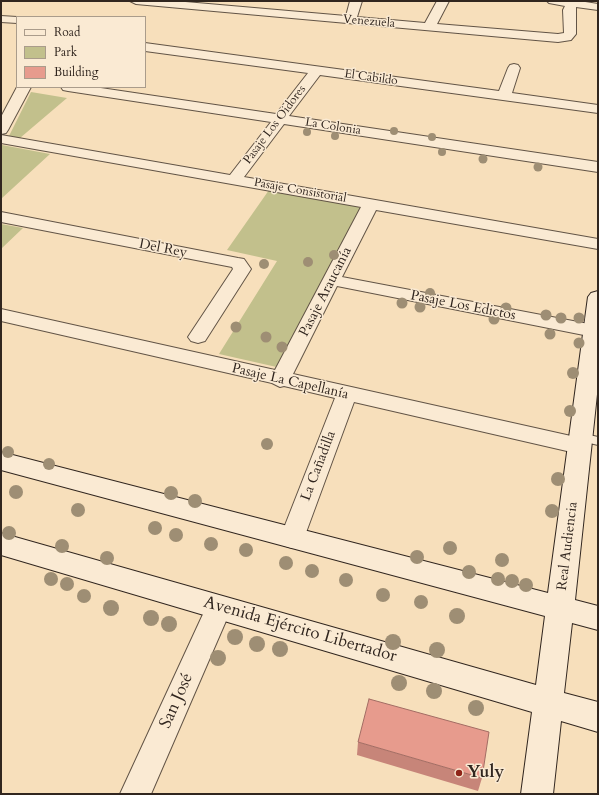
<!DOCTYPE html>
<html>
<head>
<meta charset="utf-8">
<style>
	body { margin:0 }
	#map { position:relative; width:599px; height:795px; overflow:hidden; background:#f7dfbb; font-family:Cardo,serif }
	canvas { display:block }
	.frame { position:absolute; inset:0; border:2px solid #31261f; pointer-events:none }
	.legend { position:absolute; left:16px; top:16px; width:130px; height:72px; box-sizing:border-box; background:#faead3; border:1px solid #aa9c8b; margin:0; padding:5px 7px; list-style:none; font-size:12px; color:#31261f }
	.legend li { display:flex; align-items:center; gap:8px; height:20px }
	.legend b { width:20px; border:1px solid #aa9c8b }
</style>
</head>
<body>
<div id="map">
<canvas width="599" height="795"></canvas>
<div class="frame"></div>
<ul class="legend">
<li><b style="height:5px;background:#faead3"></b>Road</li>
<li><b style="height:11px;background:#c2c08c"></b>Park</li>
<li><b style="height:11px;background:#e79b8d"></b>Building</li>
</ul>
</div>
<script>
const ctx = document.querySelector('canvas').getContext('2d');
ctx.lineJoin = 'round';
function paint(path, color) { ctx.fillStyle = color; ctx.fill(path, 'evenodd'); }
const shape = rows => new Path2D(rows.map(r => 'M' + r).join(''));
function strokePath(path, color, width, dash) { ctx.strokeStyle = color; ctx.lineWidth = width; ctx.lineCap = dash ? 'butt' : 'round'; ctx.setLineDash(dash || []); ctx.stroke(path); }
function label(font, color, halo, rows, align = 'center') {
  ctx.font = font + ' Cardo,serif'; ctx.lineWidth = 3; ctx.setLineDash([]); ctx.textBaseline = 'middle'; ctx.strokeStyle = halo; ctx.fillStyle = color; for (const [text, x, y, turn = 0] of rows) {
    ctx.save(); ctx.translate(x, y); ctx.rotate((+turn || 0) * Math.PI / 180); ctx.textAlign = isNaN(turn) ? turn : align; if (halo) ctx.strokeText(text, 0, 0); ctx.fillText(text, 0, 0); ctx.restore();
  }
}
const green = shape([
	[31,92,67,98,20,138,9,136],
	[2,145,50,154,1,199,1,147],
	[269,190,367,208,281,368,219,354,277,261,227,250],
	[1,224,23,228,1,249]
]);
const lane = shape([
	[581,433,598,437,598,445,577,440,576,437,577,434,581,433]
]);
const street = shape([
	[130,1,174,1,346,16,350,1,362,1,357,17,425,23,437,1,449,1,437,24,558,34,564,33,563,10,565,6,549,3,547,1,579,1,598,4,598,10,576,7,576,34,571,40,558,42,136,4,130,1],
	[1,16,17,17,19,17,17,17,17,23,1,22,1,16],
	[145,43,499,91,508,68,510,65,514,64,518,65,520,68,512,93,598,105,598,113,320,75,289,116,598,162,598,172,284,124,244,177,598,239,598,249,376,210,342,277,594,325,598,326,598,336,594,337,337,286,293,374,580,438,588,440,591,446,588,452,580,454,354,402,304,538,301,545,292,548,283,545,280,538,335,398,284,386,280,387,272,383,1,321,1,309,275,370,361,207,1,143,1,135,230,175,271,122,68,91,63,90,61,87,94,87,276,114,308,73,145,51,145,43],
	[17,87,31,87,8,130,6,133,1,134,1,117,17,87],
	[1,212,238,258,244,259,251,269,205,341,198,343,191,341,188,337,233,269,232,267,1,222,1,212],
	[219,596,228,599,232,607,151,794,120,794,210,599,219,596]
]);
const secondary = shape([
	[598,291,598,385,575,600,598,606,598,630,572,623,564,693,598,702,598,732,561,721,553,794,521,794,532,712,1,555,1,533,536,685,545,616,1,470,1,452,548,593,588,297,591,293,598,291]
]);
const trees = [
	[394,131,4],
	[307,132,4],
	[335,136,4],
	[432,137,4],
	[442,152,4],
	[483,159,4.5],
	[538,167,4.5],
	[334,255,5],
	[308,262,5],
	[264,264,5],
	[430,293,5],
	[402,303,5.5],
	[420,307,5.5],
	[506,308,5.5],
	[546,315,5.5],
	[561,318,5.5],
	[579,318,5.5],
	[494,319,5.5],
	[236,327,5.5],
	[550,334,5.5],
	[266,337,5.5],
	[579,343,5.5],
	[282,347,5.5],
	[573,373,6],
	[570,411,6],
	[267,444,6],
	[8,452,6],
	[49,464,6],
	[558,479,7],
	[16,492,7],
	[171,493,7],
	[195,501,7],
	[78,510,7],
	[552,511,7],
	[155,528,7],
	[9,533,7],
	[176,535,7],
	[211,544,7],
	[62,546,7],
	[450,548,7],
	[246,550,7],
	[417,557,7],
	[107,558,7],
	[502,560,7],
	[286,563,7],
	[312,571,7],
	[469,572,7],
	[51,579,7],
	[498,579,7],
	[346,580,7],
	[512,581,7],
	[67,584,7],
	[526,585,7],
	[383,595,7],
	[84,596,7],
	[421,602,7],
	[111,608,8],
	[457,616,8],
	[151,618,8],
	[169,624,8],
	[235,637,8],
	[393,642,8],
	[257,644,8],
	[280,649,8],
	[437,650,8],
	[218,658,8],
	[399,683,8],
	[434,691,8],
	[476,708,8]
];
const wall = shape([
	[358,742,482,778,478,791,357,755]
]);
const building = shape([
	[369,699,489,732,482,778,358,742,369,699]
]);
const markers = [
	[459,773,4,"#8f2418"]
];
const farStreetnames = [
	["Venezuela",369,22,5],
	["El Cabildo",371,78,8],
	["Pasaje Los Oidores",275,125,-53],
	["La Colonia",333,127,9],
	["Pasaje Consistorial",300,191,10]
];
const streetNames = [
	["Del Rey",163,249,11],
	["Pasaje Araucanía",326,292,-63],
	["Pasaje Los Edictos",463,306,11],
	["Pasaje La Capellanía",290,382,13],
	["La Cañadilla",319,466,-69],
	["Real Audiencia",568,546,-83]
];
const nearStreetnames = [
	["Avenida Ejército Libertador",300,630,16],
	["San José",177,701,-66]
];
const nearPoinames = [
	["Yuly",467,773]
];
paint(green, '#c2c08c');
strokePath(lane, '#625446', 2);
strokePath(street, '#625446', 2);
strokePath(secondary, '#31261f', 2);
paint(lane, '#faead3');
paint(street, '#faead3');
paint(secondary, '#faead3');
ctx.fillStyle = '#9e8e74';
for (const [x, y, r] of trees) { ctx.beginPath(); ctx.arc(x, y, r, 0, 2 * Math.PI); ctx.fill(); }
paint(wall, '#c78579');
paint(building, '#e79b8d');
strokePath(building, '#a26c63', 1);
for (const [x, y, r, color] of markers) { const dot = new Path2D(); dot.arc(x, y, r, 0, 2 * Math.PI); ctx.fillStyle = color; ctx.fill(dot); strokePath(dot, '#faead3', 1.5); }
label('12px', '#31261f', '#faead3', farStreetnames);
label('14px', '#31261f', '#faead3', streetNames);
label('17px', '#31261f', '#faead3', nearStreetnames);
label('bold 17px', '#31261f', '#faead3', nearPoinames, 'left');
</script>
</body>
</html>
